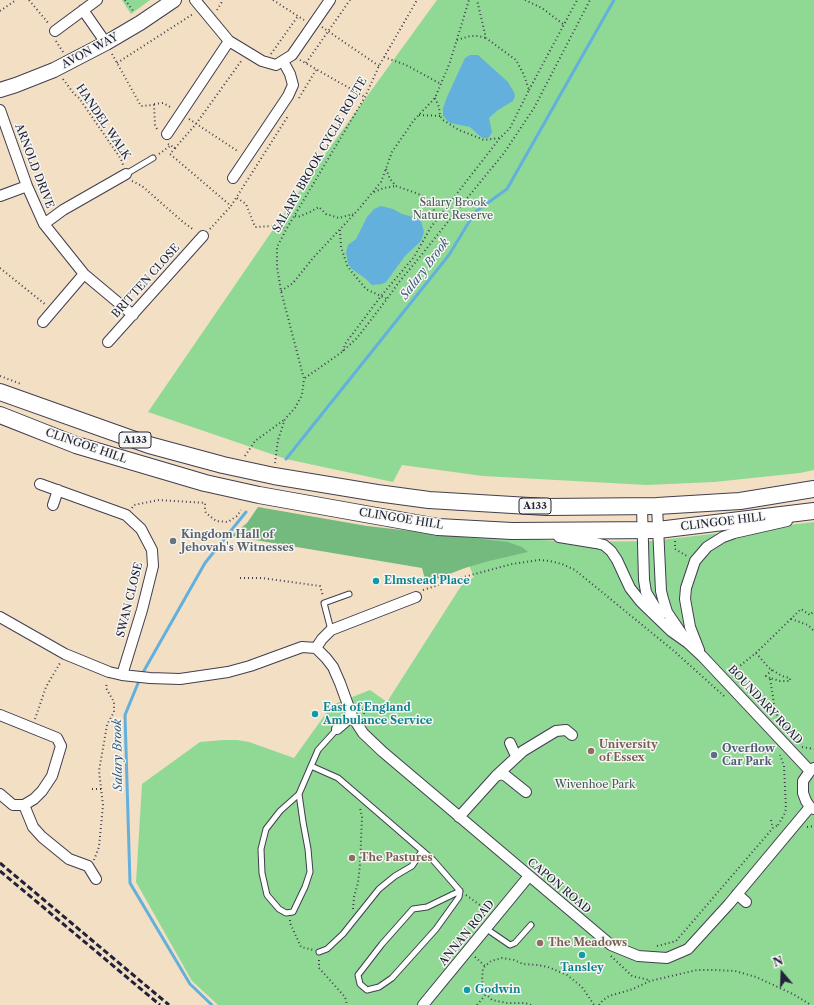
<!DOCTYPE html>
<html>
<head>
<meta charset="utf-8">
<style>
	body { margin:0 }
	#map { position:relative; width:814px; height:1005px; overflow:hidden; background:#f3dfc3; font-family:"Libre Caslon Text",serif }
	canvas { display:block }
	.north { position:absolute; left:762px; top:953px; width:40px; height:40px; -webkit-text-stroke:3px #f6f6f2; paint-order:stroke; rotate:341deg; font-size:11px; font-weight:700; line-height:16px; text-align:center; color:#22223b }
	.north::after { content:''; display:block; margin:auto; width:14px; height:18px; background:#22223b; clip-path:polygon(50% 0,100% 100%,50% 72%,0 100%) }
</style>
</head>
<body>
<div id="map">
<canvas width="814" height="1005"></canvas>
<div class="north">N</div>
</div>
<script>
const ctx = document.querySelector('canvas').getContext('2d');
ctx.lineJoin = 'round';
function paint(path, color) { ctx.fillStyle = color; ctx.fill(path, 'evenodd'); }
const shape = rows => new Path2D(rows.map(r => 'M' + r).join(''));
function strokePath(path, color, width, dash) { ctx.strokeStyle = color; ctx.lineWidth = width; ctx.lineCap = dash ? 'butt' : 'round'; ctx.setLineDash(dash || []); ctx.stroke(path); }
function label(font, color, halo, rows, align = 'center') {
  ctx.font = font + ' "Libre Caslon Text",serif'; ctx.lineWidth = 3; ctx.setLineDash([]); ctx.textBaseline = 'middle'; ctx.strokeStyle = halo; ctx.fillStyle = color; for (const [text, x, y, turn = 0] of rows) {
    ctx.save(); ctx.translate(x, y); ctx.rotate((+turn || 0) * Math.PI / 180); ctx.textAlign = isNaN(turn) ? turn : align; if (halo) ctx.strokeText(text, 0, 0); ctx.fillText(text, 0, 0); ctx.restore();
  }
}
const green = shape([
	[122,0,150,0,131,14],
	[437,0,814,0,814,470,800,473,714,482,647,485,483,476,402,465,393,482,286,459,148,412,320,161],
	[814,522,814,1005,218,1005,192,981,136,882,142,784,200,742,223,740,237,740,249,742,294,758,332,705,370,690,387,702,461,586,474,577,458,539,492,537,577,542,652,541]
]);
const forest = shape([
	[258,507,367,526,508,542,522,547,528,552,489,561,465,568,426,583,422,568,231,536,247,523]
]);
const water = shape([
	[470,55,478,55,508,82,514,92,515,96,513,101,498,110,489,118,492,132,490,136,488,138,482,138,470,127,450,123,443,116,443,108,447,97,465,58],
	[381,206,393,209,402,214,417,218,421,221,424,232,421,241,405,256,386,282,382,284,372,285,366,279,352,269,348,264,346,252,348,245,356,239,367,217,374,209]
]);
const stream = shape([
	[286,459,449,255,475,212,507,189,614,0],
	[212,1005,190,984,130,883,125,715,141,676,205,563,246,512]
]);
const path = shape([
	[29,0,49,24],
	[125,0,134,12],
	[273,0,304,20],
	[525,0,542,8,563,24],
	[217,10,223,0],
	[0,11,16,0],
	[322,27,379,66],
	[457,40,470,36,478,36,486,38],
	[56,41,63,52],
	[112,54,141,106,154,105,155,125,158,131],
	[271,54,298,16],
	[384,57,406,65,441,84],
	[300,60,365,97],
	[117,63,193,14],
	[306,63,350,0],
	[63,79,74,94,79,98,121,159,123,165],
	[529,90,577,0],
	[299,98,316,70],
	[435,98,439,107,440,116,443,120,459,130,484,140,500,138,510,128,529,90,524,75,516,60,486,38,477,0],
	[154,104,163,103,172,108],
	[419,115,440,116],
	[189,119,239,152],
	[168,144,175,148,196,124,242,60],
	[175,148,170,154,231,206,288,116],
	[159,154,170,146],
	[386,169,390,179,396,186,416,193,456,211],
	[132,181,142,186,183,222,194,230],
	[374,192,384,188,396,186],
	[237,198,246,204,255,227,273,226,287,228],
	[431,202,437,220],
	[295,216,298,217,310,212,319,207,326,214,339,218,353,214],
	[210,229,231,206],
	[340,230,341,247,347,265,351,271,366,289,387,299],
	[0,268,46,305],
	[281,291,293,283,313,258,358,210,381,182,392,152,414,120,435,98,450,62,469,0],
	[343,351,345,344,381,296,414,257,431,227,500,138],
	[0,376,21,384],
	[305,378,342,352,357,338,387,299,399,282,419,258,451,218,504,153,534,108,590,0],
	[245,456,255,441,284,420],
	[275,463,278,440,285,419,295,408,302,395,304,379,281,291,277,267,277,247,287,228,365,97,379,66,417,0],
	[132,508,134,505,159,500,205,503,205,510,206,513,216,521,228,522,237,516,241,510],
	[675,541,675,549,687,556],
	[240,578,262,578,320,586,323,596],
	[423,590,460,578,512,564,539,560,550,561,562,564,575,570,674,651,724,696],
	[791,619,808,625,814,631],
	[756,653,769,668,782,676,790,678,790,681,780,681,770,678,774,703,778,719,792,735,791,736],
	[731,673,756,653,801,609,810,615,813,612],
	[770,678,766,676,772,670],
	[360,706,365,715],
	[35,719,46,687,60,663],
	[802,747,814,749],
	[92,789,101,789],
	[771,820,773,828],
	[778,825,784,815,786,809,784,766,780,755],
	[807,827,814,826],
	[94,860,99,847,103,805,99,771,107,725,114,712,114,702,106,688,107,682],
	[466,895,488,911],
	[353,909,354,897,358,883,360,864,362,817,360,808],
	[290,920,290,923,301,947,313,950],
	[657,946,676,941,773,828,778,825],
	[611,956,632,976,649,980],
	[475,957,485,966],
	[319,960,319,968,345,997,347,1005],
	[477,1005,486,994],
	[531,1005,525,1003,507,1003,492,1000,487,995,484,988,482,980,483,968,491,961,502,958,514,960,523,964,538,965,548,967,567,975,582,987,594,1005],
	[599,1005,602,1001,609,996,633,989,650,981,697,970,715,970,735,971,756,977,793,994,811,1005]
]);
const lane = shape([
	[126,174,153,158],
	[331,630,324,603,349,594],
	[311,766,338,778,433,860,460,891,427,907,413,909,382,944,358,975,360,984,367,990,379,987,392,978,436,929,459,897,460,891],
	[299,794,303,822,308,849,310,872,305,887,293,912,286,913,279,909,267,895,262,873,261,849,266,829,280,811,299,794,318,750,337,729],
	[491,932,510,945,515,943,531,925],
	[319,952,327,949,343,934,379,889,395,876,412,866,422,851]
]);
const street = shape([
	[195,0,229,41,262,61,276,65,292,55,330,0],
	[83,10,106,43],
	[55,31,97,0],
	[0,110,27,186,44,224,84,274,133,315],
	[167,134,229,41],
	[233,178,288,96,293,85,290,74,283,61],
	[0,196,27,186],
	[44,224,63,210,126,174],
	[43,322,84,274],
	[108,342,203,236],
	[40,484,126,515,141,529,152,550,153,566,142,610,122,675],
	[53,505,58,490],
	[657,506,661,591,663,599,667,612,686,640],
	[642,507,644,580,646,592,660,615],
	[559,537,596,543,604,545,611,551,617,560,630,588,641,602,671,631,688,643,702,656,810,771],
	[0,617,65,654,109,672,122,675,150,678,180,679,228,672,250,666,302,647,316,648],
	[316,648,326,658,333,667,340,683,352,716,363,733,383,752,611,945,638,956,667,958,688,949,729,904,810,807],
	[316,648,322,639,331,630,416,597],
	[699,650,690,627,685,599,686,588,695,561,707,547,723,537,734,533,787,521],
	[0,715,57,738,61,746,52,776,42,791,34,799,24,805,13,805,0,794],
	[337,729,352,716],
	[510,743,516,756],
	[814,768,810,771,803,781,803,793,806,801,810,807,814,809],
	[496,776,523,751,556,731,566,730,572,735],
	[24,805,33,827,42,837,69,859,88,866,96,879],
	[459,817,496,776,501,774,506,776,526,792],
	[737,894,746,902],
	[423,1005,529,876]
]);
const secondary = shape([
	[0,90,16,85,54,70,106,43,140,23,174,0]
]);
const primary = shape([
	[0,392,149,445,223,465,274,476,377,493,429,500,546,507,657,506,740,501,814,489],
	[0,415,76,445,205,483,259,495,438,527,512,531,658,530,814,511]
]);
const rail = shape([
	[0,863,169,1005],
	[0,871,160,1005]
]);
const markers = [
	[173,541,4,"#6b7280"],
	[376,581,4,"#0f9aa8"],
	[315,714,4,"#0f9aa8"],
	[591,751,4,"#8d6e63"],
	[714,755,4,"#5c6f8a"],
	[352,858,4,"#8d6e63"],
	[540,943,4,"#8d6e63"],
	[582,955,4,"#0f9aa8"],
	[467,990,4,"#0f9aa8"]
];
const shields = [
	[135,440,32],
	[535,506,32]
];
const shieldNames = [
	["A133",135,440],
	["A133",535,506]
];
const streetNames = [
	["AVON WAY",90,51,-28],
	["HANDEL WALK",103,122,56],
	["SALARY BROOK CYCLE ROUTE",320,155,-60],
	["ARNOLD DRIVE",34,166,69],
	["BRITTEN CLOSE",146,281,-48],
	["CLINGOE HILL",86,446,19],
	["CLINGOE HILL",401,519,9],
	["CLINGOE HILL",723,522,-7],
	["SWAN CLOSE",130,600,-76],
	["BOUNDARY ROAD",765,705,47],
	["CAPON ROAD",559,886,40],
	["ANNAN ROAD",467,933,-51]
];
const parkNames = [
	["Salary Brook",453,203],
	["Nature Reserve",453,216],
	["Wivenhoe Park",595,785]
];
const worshipNames = [
	["Kingdom Hall of",181,535],
	["Jehovah's Witnesses",181,548]
];
const cultureNames = [
	["Elmstead Place",384,581],
	["East of England",323,708],
	["Ambulance Service",323,721],
	["Tansley",582,968,"center"],
	["Godwin",475,990]
];
const educationNames = [
	["University",599,745],
	["of Essex",599,758],
	["The Pastures",360,858],
	["The Meadows",548,943]
];
const serviceNames = [
	["Overflow",722,749],
	["Car Park",722,762]
];
const waterNames = [
	["Salary Brook",425,269,-53],
	["Salary Brook",118,755,-91]
];
paint(green, '#90d994');
paint(forest, '#74b97e');
paint(water, '#63b0dd');
strokePath(stream, '#63b0dd', 3);
strokePath(lane, '#413e4f', 7);
strokePath(street, '#413e4f', 12);
strokePath(secondary, '#413e4f', 16);
strokePath(primary, '#413e4f', 18);
strokePath(path, '#413e4f', 2, [1, 3]);
strokePath(lane, '#fff', 5);
strokePath(street, '#fff', 10);
strokePath(secondary, '#fff', 14);
strokePath(primary, '#fff', 16);
strokePath(rail, '#22223b', 3, [6, 3]);
for (const [x, y, r, color] of markers) { const dot = new Path2D(); dot.arc(x, y, r, 0, 2 * Math.PI); ctx.fillStyle = color; ctx.fill(dot); strokePath(dot, '#f6f6f2', 1.5); }
for (const [x, y, w] of shields) { const box = new Path2D(); box.roundRect(x - w / 2, y - 8, w, 16, 3); ctx.fillStyle = '#f6f6f2'; ctx.fill(box); strokePath(box, '#22223b', 1); }
label('bold 10px', '#22223b', null, shieldNames);
label('11px', '#22223b', '#f6f6f2', streetNames);
label('11px', '#435956', '#f6f6f2', parkNames);
label('bold 11px', '#5b616d', '#f6f6f2', worshipNames, 'left');
label('bold 11px', '#0d838f', '#f6f6f2', cultureNames, 'left');
label('bold 11px', '#785e54', '#f6f6f2', educationNames, 'left');
label('bold 11px', '#4e5e75', '#f6f6f2', serviceNames, 'left');
label('italic 12px', '#3c5b7c', '#f6f6f2', waterNames);
</script>
</body>
</html>
